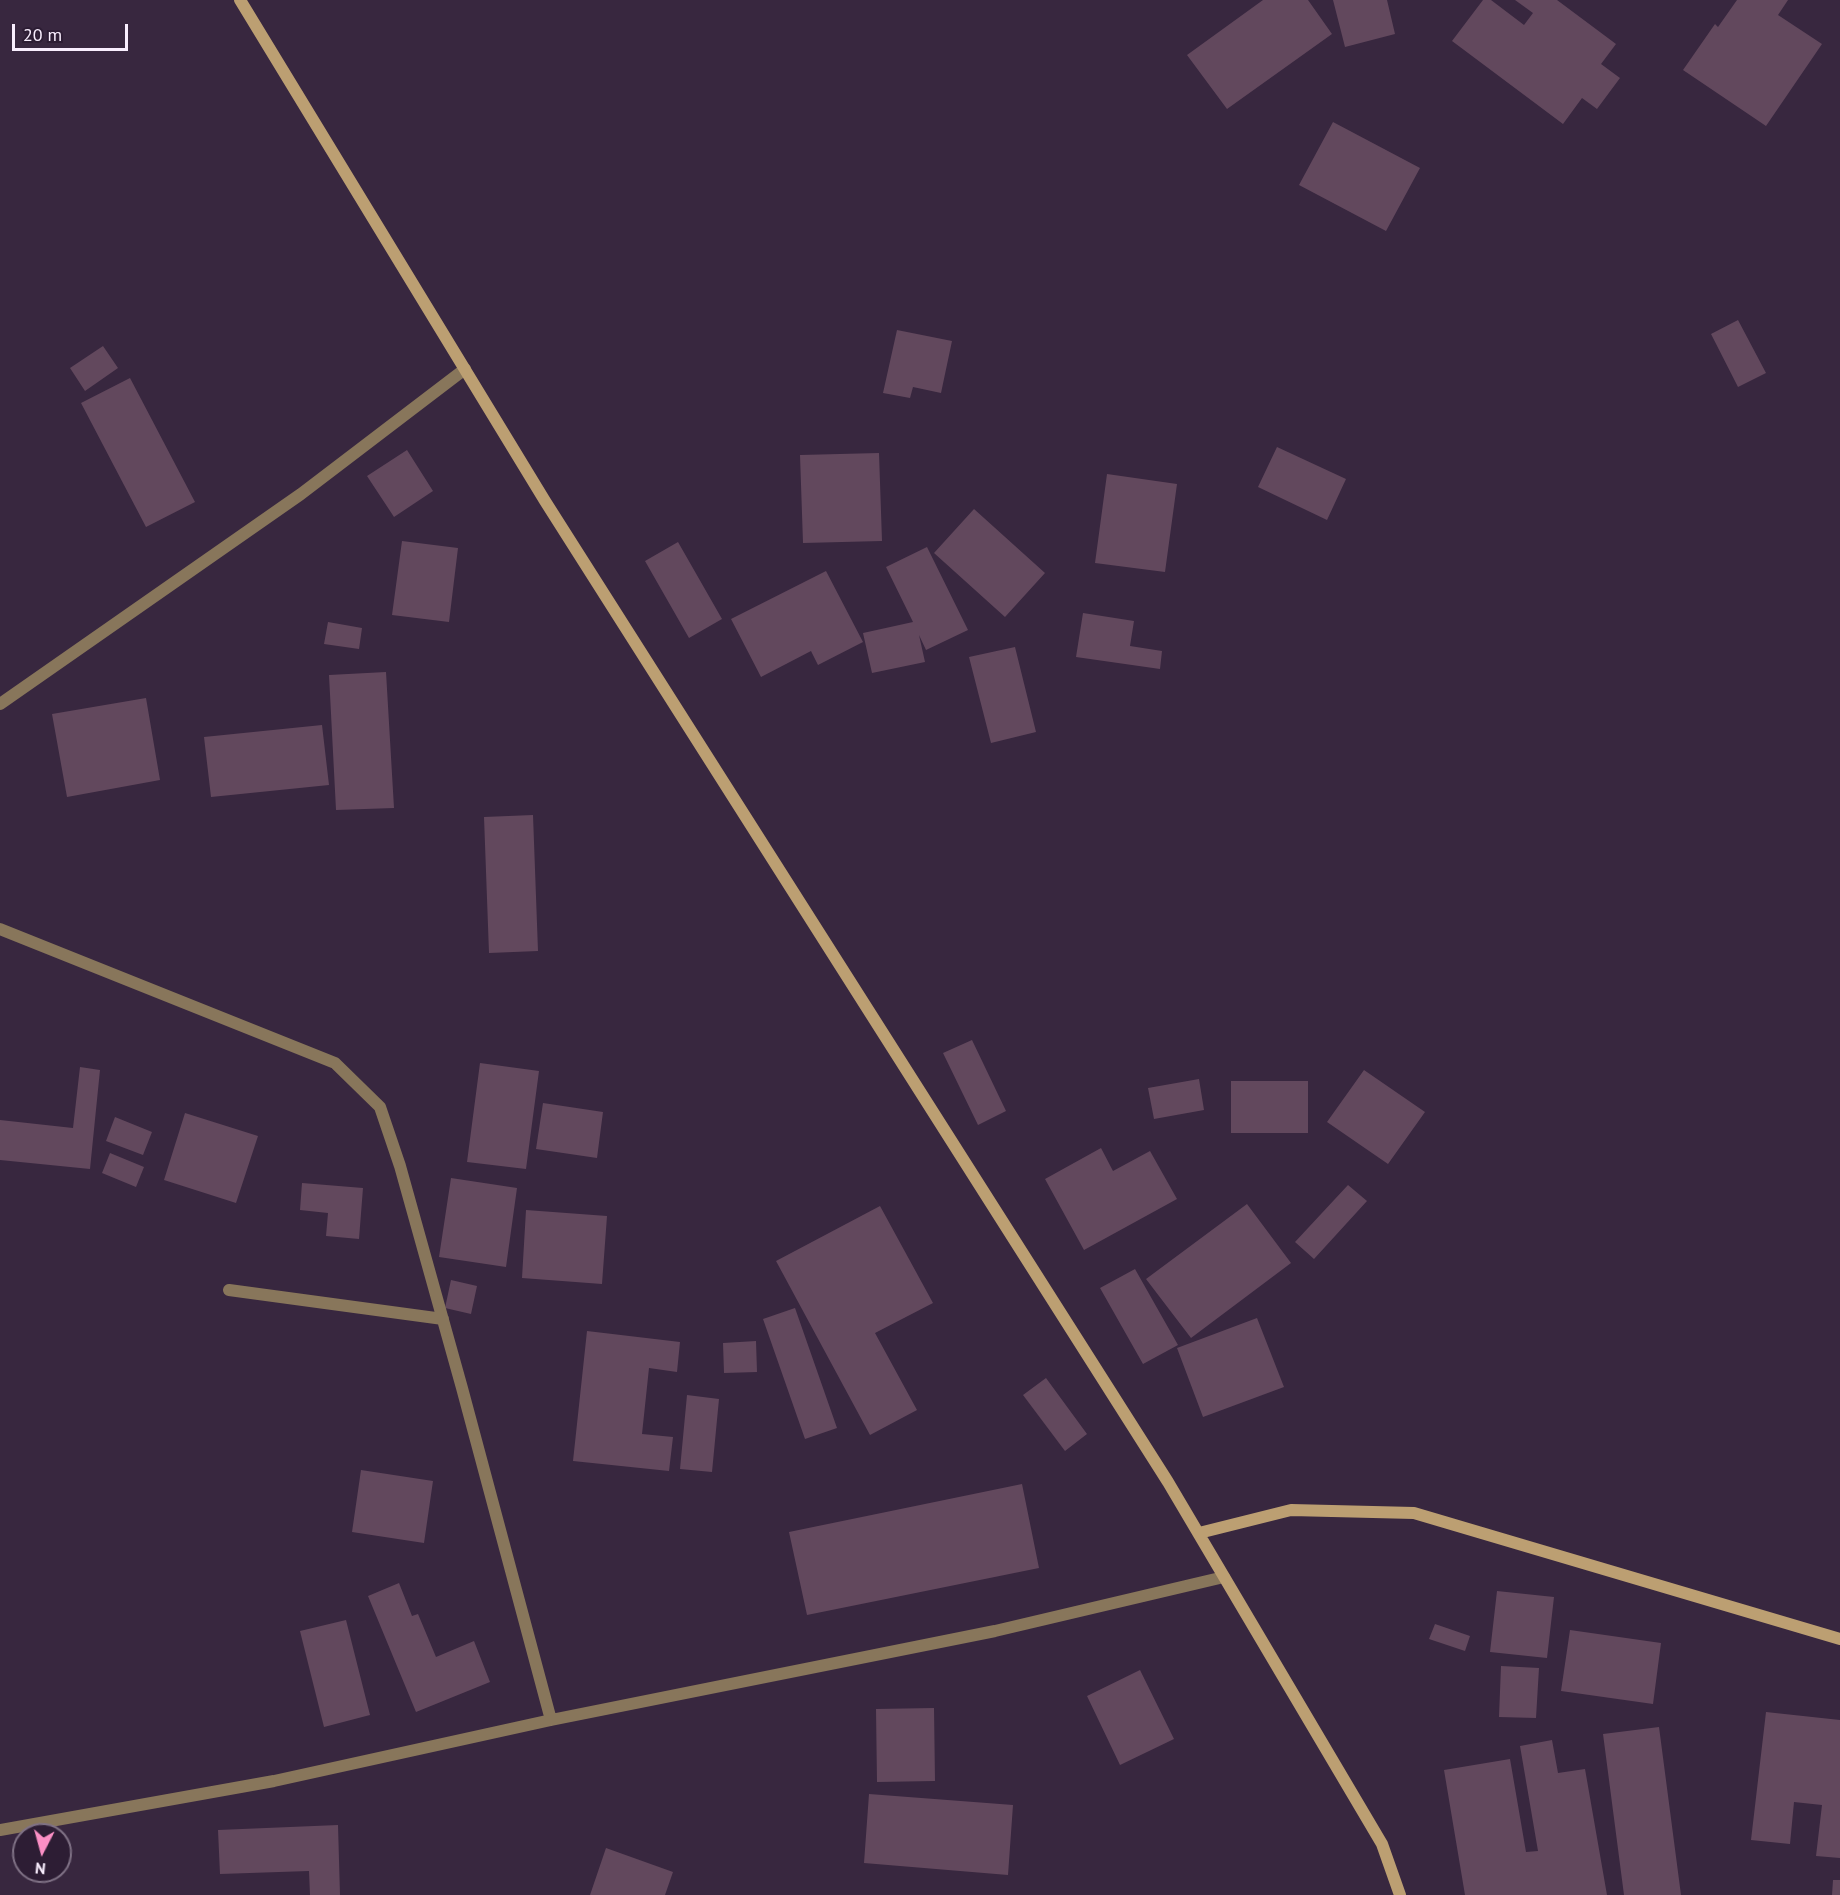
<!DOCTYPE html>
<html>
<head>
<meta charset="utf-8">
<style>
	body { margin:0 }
	#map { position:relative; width:1840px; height:1895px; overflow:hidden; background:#38273f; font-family:"PT Sans",sans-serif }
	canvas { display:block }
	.north { position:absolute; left:12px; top:1823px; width:60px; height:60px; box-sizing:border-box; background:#2d1d34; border:2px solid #7f7185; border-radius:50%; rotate:186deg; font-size:16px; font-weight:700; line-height:24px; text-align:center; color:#f9eefe }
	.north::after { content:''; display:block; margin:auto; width:21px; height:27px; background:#fb8fc5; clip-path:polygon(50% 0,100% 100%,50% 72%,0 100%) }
	.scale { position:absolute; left:12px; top:24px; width:116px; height:27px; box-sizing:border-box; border:3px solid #f9eefe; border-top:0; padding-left:8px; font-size:18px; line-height:21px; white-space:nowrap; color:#f9eefe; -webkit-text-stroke:4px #2d1d34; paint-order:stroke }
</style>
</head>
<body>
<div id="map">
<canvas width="1840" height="1895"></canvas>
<div class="north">N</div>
<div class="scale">20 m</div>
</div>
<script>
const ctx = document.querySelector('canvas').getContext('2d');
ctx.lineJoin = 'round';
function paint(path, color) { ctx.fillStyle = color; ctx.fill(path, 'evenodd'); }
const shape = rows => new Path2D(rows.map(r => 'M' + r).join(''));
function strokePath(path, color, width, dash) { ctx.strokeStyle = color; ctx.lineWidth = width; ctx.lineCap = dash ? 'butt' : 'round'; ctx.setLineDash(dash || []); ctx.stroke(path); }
const building = shape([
	[1263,0,1308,0,1332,34,1227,109,1187,55],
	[1333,0,1387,0,1395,34,1345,47],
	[1483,0,1491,0,1524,25,1533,13,1515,0,1557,0,1616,44,1601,64,1620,78,1597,109,1582,98,1563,124,1452,41],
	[1737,0,1788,0,1778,15,1822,44,1766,126,1683,70,1715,24,1718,27],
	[1333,122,1420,168,1386,231,1299,185],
	[1738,320,1766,373,1738,387,1711,334],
	[897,330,952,341,941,393,913,387,910,398,883,393],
	[103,346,118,368,85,391,70,368],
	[130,378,195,502,146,527,81,403],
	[1277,447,1346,479,1327,520,1258,487],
	[407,450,433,491,394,517,367,476],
	[879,453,882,541,803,543,800,455],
	[1107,474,1177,484,1165,572,1095,563],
	[974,509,1045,573,1005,617,934,553],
	[402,541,458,548,449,622,392,615],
	[678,542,722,619,689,638,645,561],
	[927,547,968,630,926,650,919,635,925,662,872,673,863,633,913,622,886,567],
	[826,571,863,642,818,665,811,651,761,677,731,619],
	[1083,613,1134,621,1130,646,1162,651,1160,669,1076,657],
	[328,622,362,628,359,649,324,644],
	[1015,647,1036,732,991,743,969,657],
	[386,672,394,808,336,810,329,675],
	[146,698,160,780,67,797,52,714],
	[322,725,329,785,211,797,204,737],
	[533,815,538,951,489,953,484,817],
	[972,1040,1006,1111,978,1125,943,1053],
	[480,1063,539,1071,526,1169,467,1162],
	[80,1067,100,1070,90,1169,0,1160,0,1120,73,1128],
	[1364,1070,1425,1112,1388,1164,1327,1122],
	[1199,1079,1204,1110,1154,1119,1148,1088],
	[1231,1081,1308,1081,1308,1133,1231,1133],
	[543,1103,603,1112,597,1158,536,1149],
	[185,1113,258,1136,236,1203,164,1180],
	[115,1117,152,1132,143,1155,106,1141],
	[1101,1148,1113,1171,1150,1151,1177,1199,1084,1250,1045,1179],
	[110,1153,144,1167,136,1187,102,1173],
	[451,1178,517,1188,506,1267,439,1257],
	[302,1183,363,1188,359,1239,326,1236,328,1213,300,1210],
	[1348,1185,1367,1201,1314,1259,1295,1242],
	[1247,1204,1291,1263,1191,1338,1146,1279],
	[880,1206,933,1303,875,1333,917,1410,870,1435,776,1261],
	[526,1210,607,1216,602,1284,522,1278],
	[1135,1269,1178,1345,1143,1364,1100,1288],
	[451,1280,477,1286,471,1314,445,1308],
	[795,1308,837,1428,805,1439,763,1319],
	[1257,1318,1284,1387,1203,1417,1177,1348],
	[587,1331,680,1342,677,1372,649,1368,642,1434,673,1437,669,1471,573,1461],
	[756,1341,757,1372,724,1373,723,1343],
	[1046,1378,1087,1434,1065,1451,1023,1395],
	[687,1395,719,1399,712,1472,680,1469],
	[361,1470,433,1481,424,1543,352,1532],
	[1022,1484,1039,1568,807,1615,789,1532],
	[399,1583,412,1616,418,1614,436,1657,474,1641,490,1682,416,1712,368,1596],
	[1497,1591,1554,1597,1547,1658,1490,1652],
	[346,1620,370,1715,324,1727,300,1631],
	[1435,1624,1470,1636,1465,1651,1429,1639],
	[1570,1630,1661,1643,1653,1704,1561,1691],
	[1501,1666,1539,1668,1536,1718,1499,1717],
	[1140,1670,1174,1739,1120,1765,1087,1696],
	[934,1708,935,1781,877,1782,876,1709],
	[1766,1712,1840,1720,1840,1858,1816,1856,1822,1805,1794,1802,1790,1844,1751,1840],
	[1659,1727,1681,1895,1624,1895,1603,1734],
	[1552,1740,1558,1773,1585,1769,1607,1895,1465,1895,1444,1770,1510,1759,1526,1852,1538,1851,1520,1746],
	[869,1794,1013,1805,1008,1875,864,1863],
	[338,1825,340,1895,310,1895,309,1871,220,1874,218,1830],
	[606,1848,673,1872,665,1895,590,1895],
	[1833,1880,1840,1880,1840,1895,1832,1895]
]);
const street = shape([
	[0,704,301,494,465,369],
	[0,929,335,1063,380,1107,400,1166,462,1388,551,1720],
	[229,1290,443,1319],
	[0,1830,274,1781,551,1720,995,1631,1224,1577]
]);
const secondary = shape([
	[240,0,545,501,1168,1482,1382,1844,1400,1895],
	[1199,1533,1291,1510,1414,1513,1840,1639]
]);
paint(building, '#62485d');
strokePath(street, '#88765b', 12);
strokePath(secondary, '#bc9f72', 12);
</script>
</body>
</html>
